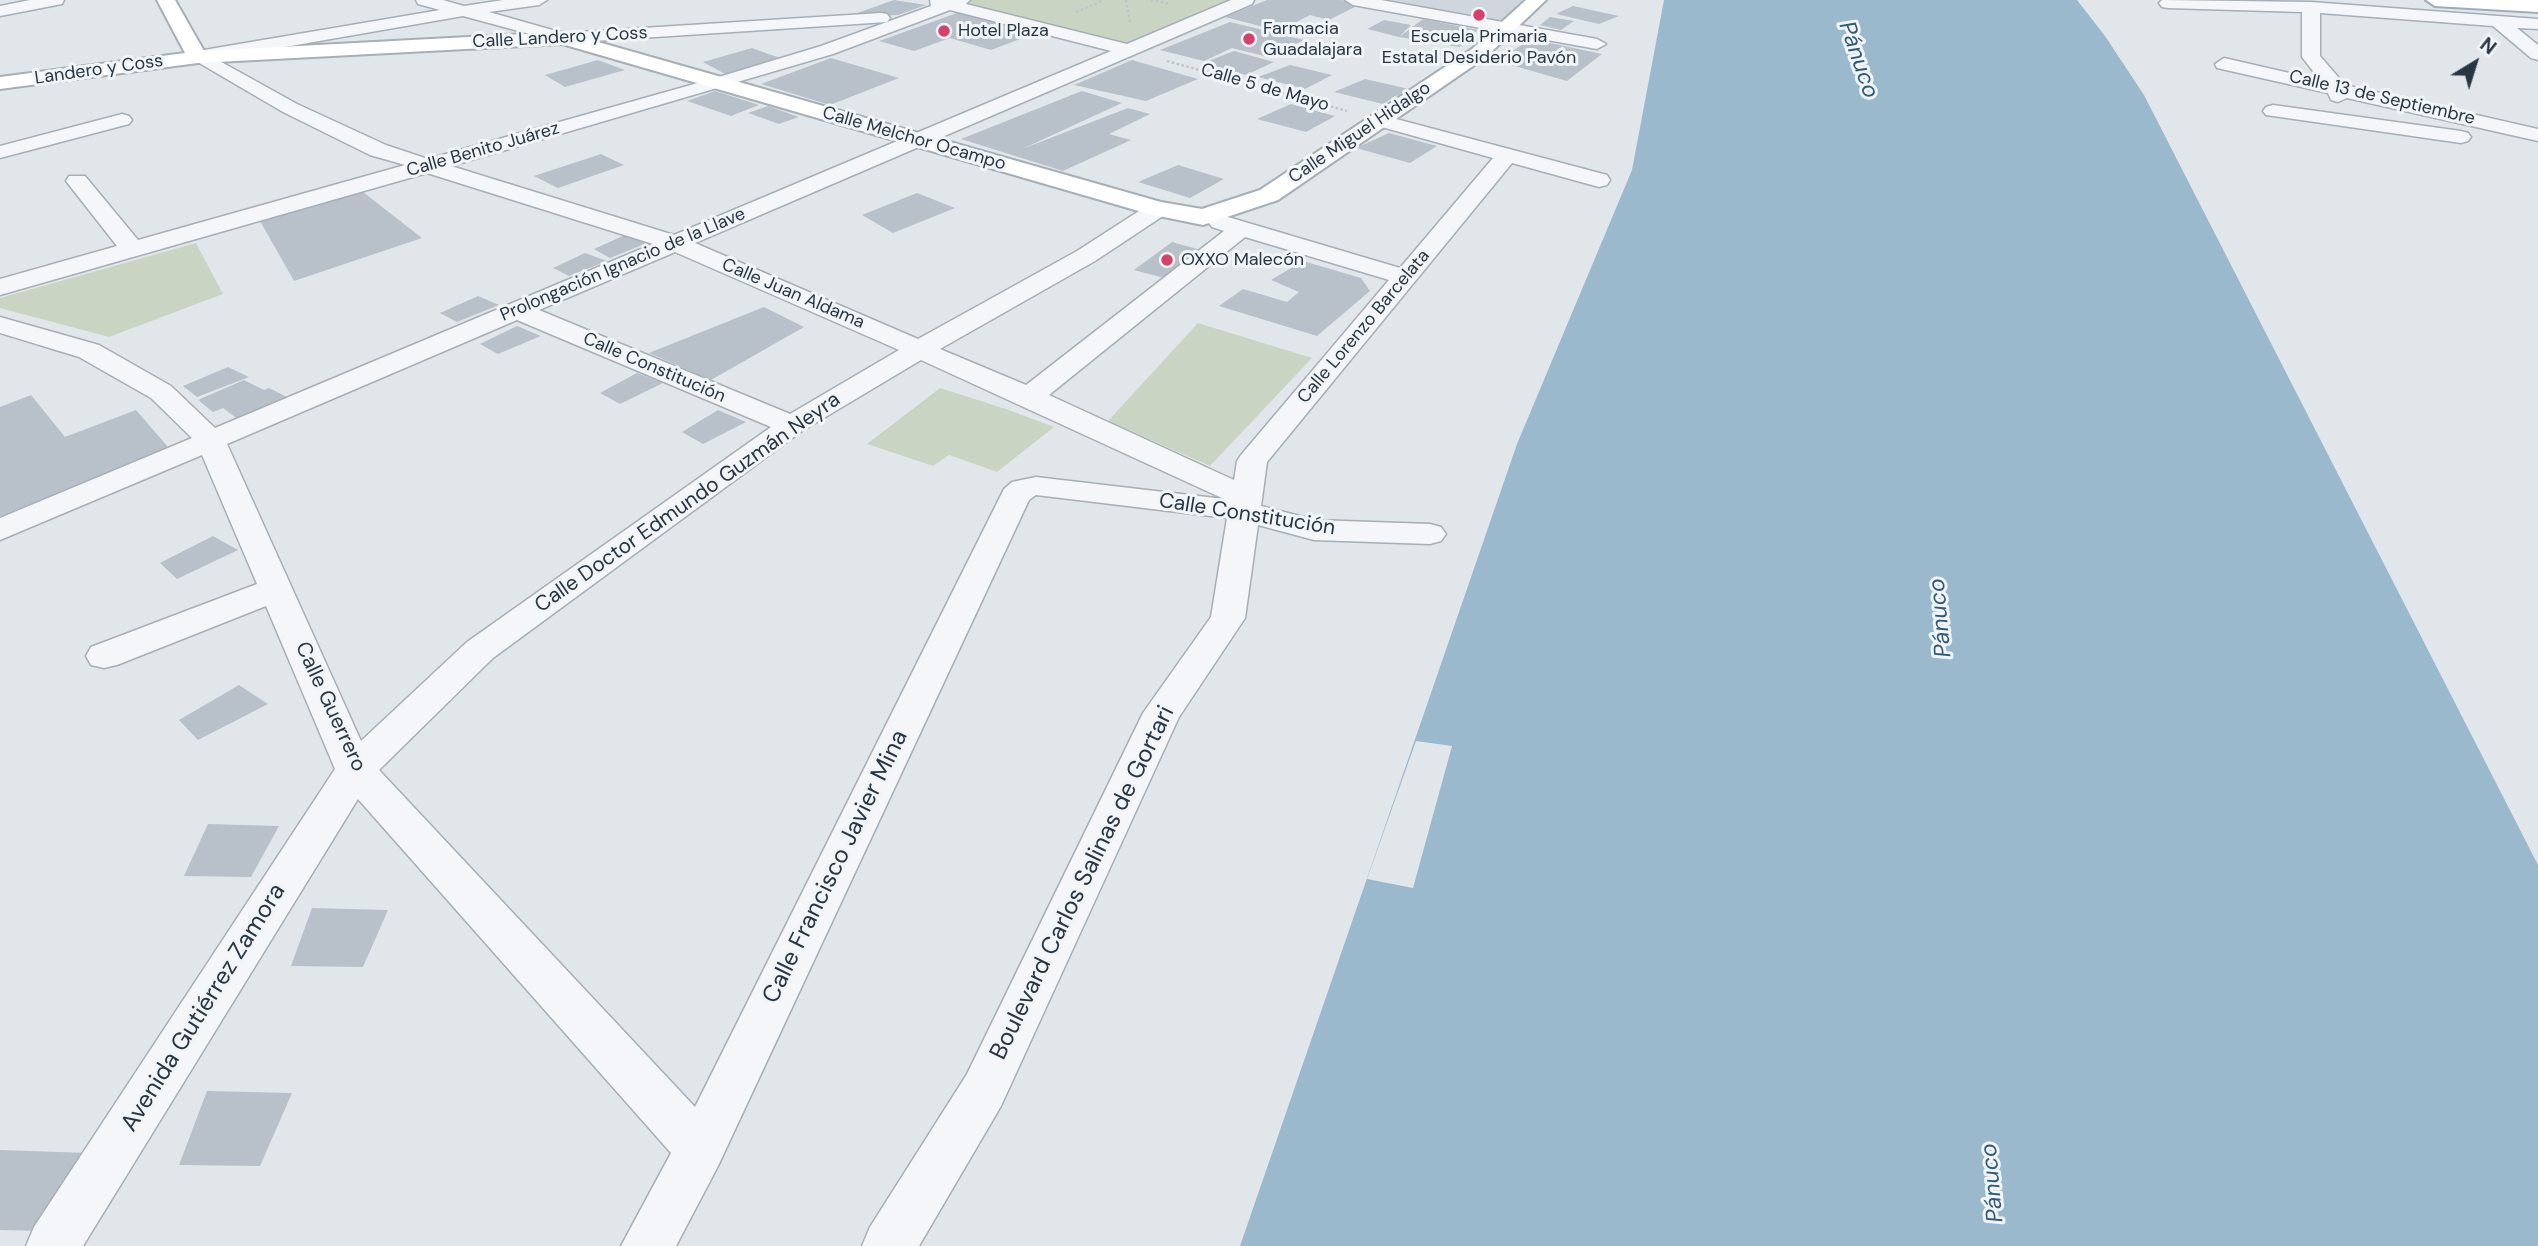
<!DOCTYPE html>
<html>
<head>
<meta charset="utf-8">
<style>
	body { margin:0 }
	#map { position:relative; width:2538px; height:1246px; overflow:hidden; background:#e1e6eb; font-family:"DM Sans",sans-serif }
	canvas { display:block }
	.north { position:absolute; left:2440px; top:28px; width:70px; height:70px; -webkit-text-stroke:5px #f1f5f8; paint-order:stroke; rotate:38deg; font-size:19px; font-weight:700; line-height:28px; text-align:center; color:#283644 }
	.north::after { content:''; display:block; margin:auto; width:24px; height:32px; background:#283644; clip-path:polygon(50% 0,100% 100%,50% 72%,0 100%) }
</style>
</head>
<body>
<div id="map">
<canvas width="2538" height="1246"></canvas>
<div class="north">N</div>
</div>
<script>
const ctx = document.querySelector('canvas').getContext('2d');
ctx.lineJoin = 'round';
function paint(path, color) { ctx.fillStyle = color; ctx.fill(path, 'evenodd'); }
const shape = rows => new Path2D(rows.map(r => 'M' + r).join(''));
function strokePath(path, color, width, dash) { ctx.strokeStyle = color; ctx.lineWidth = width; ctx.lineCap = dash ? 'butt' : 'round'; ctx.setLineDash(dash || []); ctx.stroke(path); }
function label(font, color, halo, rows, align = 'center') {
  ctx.font = font + ' "DM Sans",sans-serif'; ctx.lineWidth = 6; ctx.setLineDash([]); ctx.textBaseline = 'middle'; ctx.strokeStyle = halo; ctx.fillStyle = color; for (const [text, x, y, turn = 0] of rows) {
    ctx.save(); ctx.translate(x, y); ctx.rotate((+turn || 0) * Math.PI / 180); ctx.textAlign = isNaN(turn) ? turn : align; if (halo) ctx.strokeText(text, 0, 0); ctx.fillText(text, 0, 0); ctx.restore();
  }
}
const built = shape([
	[1353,0,1542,0,1510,30]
]);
const green = shape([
	[962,0,1246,0,1129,50,950,5],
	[196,243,223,294,109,337,0,308,0,298],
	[1198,323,1312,358,1210,466,1108,421],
	[940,388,1006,409,1054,427,997,472,949,455,933,466,867,444]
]);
const water = shape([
	[1664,0,2077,0,2105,36,2144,95,2538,865,2538,1246,1240,1246,1517,444,1632,170]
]);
const pier = shape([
	[1416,741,1452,746,1413,888,1367,879]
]);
const building = shape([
	[894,0,926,5,898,15,846,17],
	[1267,0,1341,0,1361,4,1329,20,1310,15,1279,31,1225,17],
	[1573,6,1619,16,1599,24,1556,14],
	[960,12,1036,33,991,50,950,38,914,51,879,41],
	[1550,17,1574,21,1561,30,1540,25],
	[1423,19,1478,30,1460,47,1399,37,1367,29,1384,20,1411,25,1399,37],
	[1230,22,1304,40,1268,57,1232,48,1204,61,1160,50],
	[1531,39,1602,54,1567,81,1497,61],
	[752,48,780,58,725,74,703,62],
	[1234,51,1274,62,1246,75,1201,64],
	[831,58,899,78,830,105,761,84],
	[598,60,625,70,565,87,545,75],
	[1132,60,1198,79,1146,101,1074,85],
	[1290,65,1332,75,1305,89,1258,77],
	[1365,79,1409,89,1383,104,1334,92],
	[715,91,759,105,731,116,687,101],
	[1082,91,1122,103,1022,149,1128,108,1150,114,1109,134,1131,140,1063,171,961,139],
	[1291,104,1335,116,1306,132,1257,119],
	[768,106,799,117,779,124,748,113],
	[1389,133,1437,146,1410,163,1356,148],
	[601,154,624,165,558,188,534,176],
	[1178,165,1224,179,1190,198,1138,182],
	[363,192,422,238,294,281,260,221],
	[917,193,955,208,893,233,862,215],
	[625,235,647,243,610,258,594,249],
	[1172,242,1201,250,1164,278,1134,270],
	[585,253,607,261,569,276,553,268],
	[1303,261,1361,278,1370,291,1317,336,1219,306,1243,289,1287,302,1299,292,1271,280],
	[478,296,499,305,457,322,440,313],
	[764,307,804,327,711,380,649,353],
	[517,326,541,336,498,354,480,344],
	[228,367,249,377,197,397,183,386],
	[637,373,663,383,620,404,600,393],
	[244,380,264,390,269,388,291,399,239,420,223,408,213,412,198,400],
	[31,395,65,437,136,410,168,447,0,517,0,407],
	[718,410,746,422,703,444,682,432],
	[213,536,238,550,177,579,160,563],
	[239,685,268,704,198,740,179,720],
	[208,824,279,826,251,877,184,876],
	[312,908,388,910,363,967,291,966],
	[207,1091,292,1093,260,1166,179,1165],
	[0,1150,87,1153,44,1231,0,1230]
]);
const path = shape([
	[1126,0,1130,23],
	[1151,0,1171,4],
	[1076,12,1104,0],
	[1167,61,1347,111]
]);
const street = shape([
	[30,0,64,0,62,4,0,16,0,6,30,0],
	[416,0,443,0,464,6,503,0,547,0,539,5,489,12,563,33,881,13,887,14,890,18,887,22,931,6,930,0,970,0,966,4,1127,44,1231,0,1254,0,1252,4,695,243,918,339,1077,251,1150,204,1166,204,1169,209,1166,214,1095,261,940,349,1026,385,1224,231,1212,227,1208,222,1212,217,1228,217,1400,268,1493,158,1371,124,1368,120,1371,116,1385,116,1607,175,1610,180,1607,185,1599,187,1512,163,1267,462,1261,506,1315,520,1430,524,1441,527,1446,534,1441,541,1430,544,1314,540,1258,525,1245,618,1179,717,1001,1106,919,1246,862,1246,870,1227,967,1074,1143,713,1211,617,1227,518,1036,495,1029,500,718,1166,676,1246,621,1246,671,1153,358,799,83,1246,26,1246,34,1227,335,769,266,606,117,665,104,668,91,665,86,656,91,647,257,584,202,455,0,540,0,518,192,438,151,398,79,357,0,333,0,317,99,345,171,386,215,428,653,244,427,173,0,295,0,279,117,246,66,181,69,176,85,176,138,240,405,165,370,155,283,112,189,57,198,51,440,10,418,4,416,0],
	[950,10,1111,51,674,235,451,166,833,54,950,10],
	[463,16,563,43,887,22,821,46,712,79,428,159,386,145,297,104,216,59,463,16],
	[1245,237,1389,280,1241,455,1237,461,1234,480,1049,395,1245,237],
	[675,252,899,350,790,414,539,310,675,252],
	[517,320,771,427,467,642,361,741,227,444,517,320],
	[921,360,1224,499,1036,477,1012,482,1004,489,695,1107,379,770,493,658,802,431,921,360],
	[1345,0,1381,0,1597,39,1606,44,1597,49,1353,5,1345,0],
	[2162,0,2311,2,2538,19,2538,29,2517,28,2538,45,2538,60,2531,58,2493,26,2320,13,2320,56,2345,85,2538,129,2538,141,2347,98,2338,102,2331,100,2328,93,2217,68,2215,64,2224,58,2320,80,2302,57,2302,12,2168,8,2162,7,2159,3,2162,0],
	[2273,105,2461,131,2468,133,2471,137,2468,141,2461,143,2266,115,2263,111,2266,107,2273,105],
	[122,114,129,116,132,120,129,124,0,158,0,146,122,114]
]);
const secondary = shape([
	[157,0,175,0,204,51,563,32,1161,202,1202,209,1260,190,1472,49,1526,0,1546,0,1486,57,1278,200,1203,225,1149,214,562,44,198,63,0,89,0,77,185,53,157,0]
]);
const primary = shape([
	[2426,0,2538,0,2538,12,2435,6,2426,0]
]);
const markers = [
	[1479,15,7,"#d64069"],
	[944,31,7,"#d64069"],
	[1249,39,7,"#d64069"],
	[1167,260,7,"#d64069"]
];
const farPoinames = [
	["Farmacia",1263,29],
	["Guadalajara",1263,50],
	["Hotel Plaza",958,31],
	["Escuela Primaria",1479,37,"center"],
	["Estatal Desiderio Pavón",1479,58,"center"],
	["OXXO Malecón",1181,260]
];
const farStreetnames = [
	["Calle Landero y Coss",560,38,-3],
	["Landero y Coss",99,70,-8],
	["Calle 5 de Mayo",1265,88,16],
	["Calle 13 de Septiembre",2382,98,13],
	["Calle Miguel Hidalgo",1360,133,-34],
	["Calle Melchor Ocampo",914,139,16],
	["Calle Benito Juárez",483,150,-16],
	["Prolongación Ignacio de la Llave",623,265,-23],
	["Calle Juan Aldama",793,294,23],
	["Calle Lorenzo Barcelata",1364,327,-50],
	["Calle Constitución",654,368,23]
];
const streetNames = [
	["Calle Doctor Edmundo Guzmán Neyra",688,503,-35],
	["Calle Constitución",1247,515,9],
	["Calle Guerrero",330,707,65]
];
const waterNames = [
	["Pánuco",1858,60,71],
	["Pánuco",1941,618,-95],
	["Pánuco",1993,1183,-95]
];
const nearStreetnames = [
	["Calle Francisco Javier Mina",836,867,-64],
	["Boulevard Carlos Salinas de Gortari",1083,883,-64],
	["Avenida Gutiérrez Zamora",204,1008,-58]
];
paint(built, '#cfd6dd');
paint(green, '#c9d5c2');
paint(water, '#9bb9cc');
paint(pier, '#e1e6eb');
paint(building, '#b8c0c9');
strokePath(street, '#a6aeb6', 3);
strokePath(secondary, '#a6aeb6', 4);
strokePath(primary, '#a0acb7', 4);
strokePath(path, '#bfc4ca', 2.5, [2.5, 2.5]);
paint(street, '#f4f6f9');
paint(secondary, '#fff');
paint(primary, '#fff');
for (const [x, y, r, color] of markers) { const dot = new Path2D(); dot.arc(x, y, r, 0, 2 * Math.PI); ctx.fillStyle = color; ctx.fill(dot); strokePath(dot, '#f1f5f8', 2.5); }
label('18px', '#283644', '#f1f5f8', farPoinames, 'left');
label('18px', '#283644', '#f1f5f8', farStreetnames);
label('21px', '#283644', '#f1f5f8', streetNames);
label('italic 23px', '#305a7a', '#f1f5f8', waterNames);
label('24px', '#283644', '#f1f5f8', nearStreetnames);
</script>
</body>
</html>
